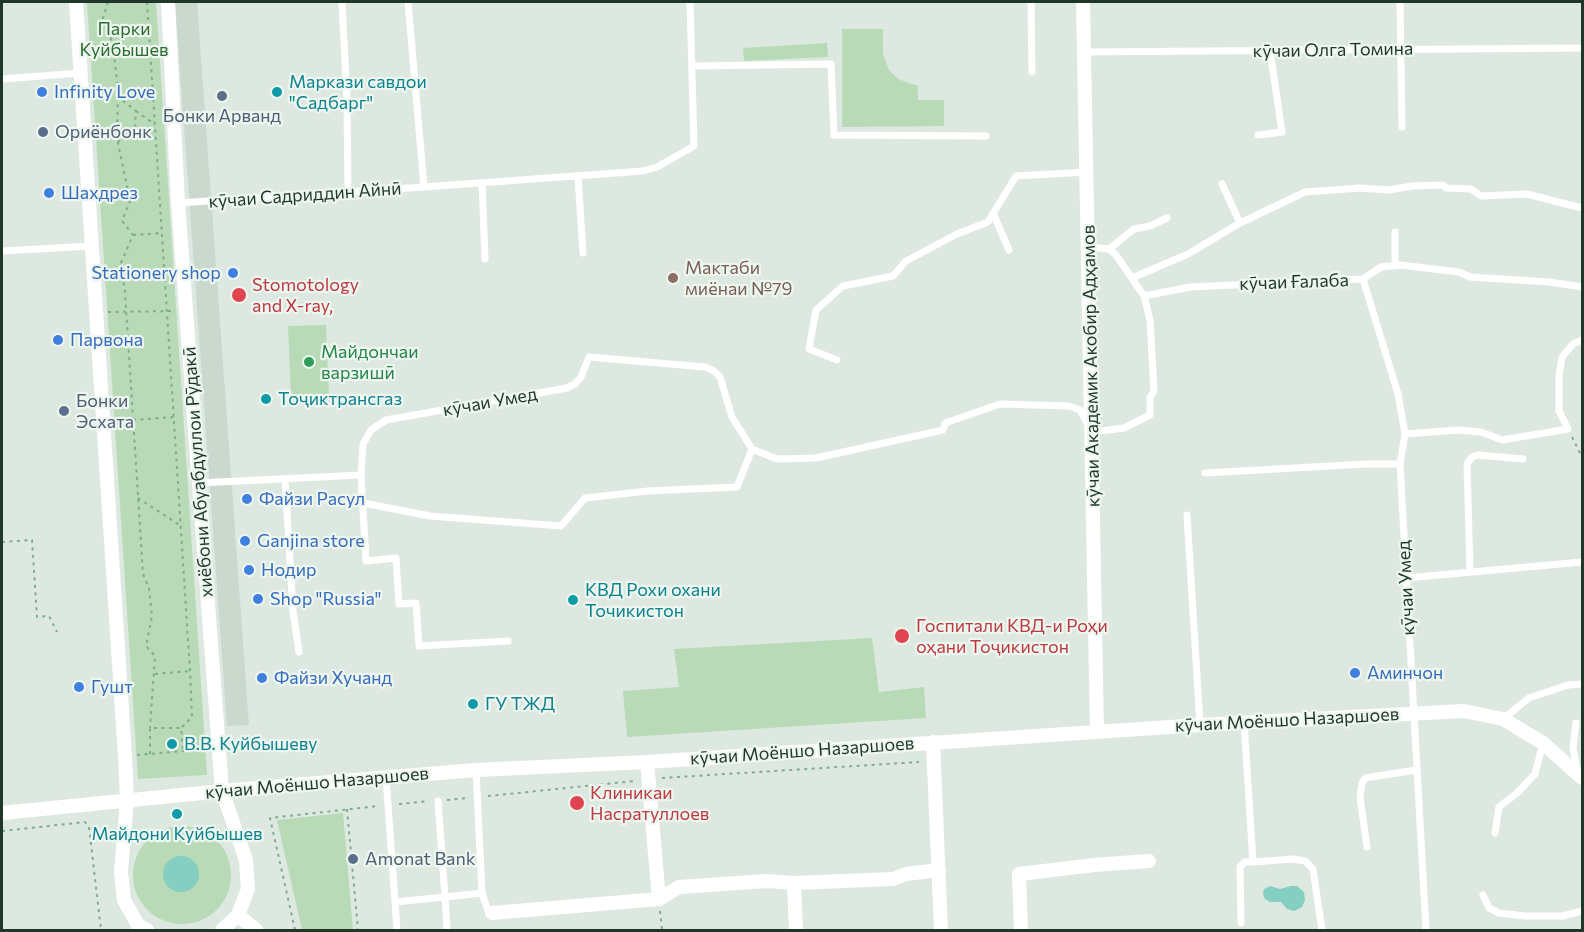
<!DOCTYPE html>
<html>
<head>
<meta charset="utf-8">
<style>
	body { margin:0 }
	#map { position:relative; width:1584px; height:932px; overflow:hidden; background:#dde9e0; font-family:Commissioner,sans-serif }
	canvas { display:block }
	.frame { position:absolute; inset:0; border:3px solid #1f3729; pointer-events:none }
</style>
</head>
<body>
<div id="map">
<canvas width="1584" height="932"></canvas>
<div class="frame"></div>
</div>
<script>
const ctx = document.querySelector('canvas').getContext('2d');
ctx.lineJoin = 'round';
function paint(path, color) { ctx.fillStyle = color; ctx.fill(path, 'evenodd'); }
const shape = rows => new Path2D(rows.map(r => 'M' + r).join(''));
function strokePath(path, color, width, dash) { ctx.strokeStyle = color; ctx.lineWidth = width; ctx.lineCap = dash ? 'butt' : 'round'; ctx.setLineDash(dash || []); ctx.stroke(path); }
function label(font, color, halo, rows, align = 'center') {
  ctx.font = font + ' Commissioner,sans-serif'; ctx.lineWidth = 4.5; ctx.setLineDash([]); ctx.textBaseline = 'middle'; ctx.strokeStyle = halo; ctx.fillStyle = color; for (const [text, x, y, turn = 0] of rows) {
    ctx.save(); ctx.translate(x, y); ctx.rotate((+turn || 0) * Math.PI / 180); ctx.textAlign = isNaN(turn) ? turn : align; if (halo) ctx.strokeText(text, 0, 0); ctx.fillText(text, 0, 0); ctx.restore();
  }
}
const built = shape([
	[175,2,197,2,249,725,227,726]
]);
const green = shape([
	[87,2,156,2,207,775,138,779],
	[842,29,883,29,883,54,889,70,898,79,918,86,918,100,944,100,944,126,842,127],
	[827,43,828,57,744,61,743,48],
	[326,325,329,397,291,399,288,326],
	[872,638,879,692,924,687,926,718,627,737,623,691,679,687,674,649],
	[343,813,353,930,302,930,277,820],
	'133 875a49 49 0 1 1 98 0a49 49 0 1 1-98 0Z'
]);
const water = shape([
	'163 874a18 18 0 1 1 36 0a18 18 0 1 1-36 0Z',
	[1270,886,1280,889,1291,886,1297,886,1304,892,1305,900,1302,907,1294,911,1287,909,1281,902,1270,902,1265,899,1263,894,1264,889]
]);
const path = shape([
	[108,2,103,18,113,45,118,90,117,138,130,201,122,221,133,235,121,263,125,292,143,574,149,588,152,616,146,646,155,656,150,728],
	[147,2,190,671,192,717,181,728,183,751],
	[117,96,136,111,135,126,118,142],
	[136,111,153,123],
	[133,235,162,233],
	[108,312,174,311],
	[133,420,174,417],
	[1572,437,1582,457],
	[138,498,181,526],
	[2,542,32,540,37,617,49,616,57,632],
	[155,674,190,671],
	[150,754,150,728,181,728],
	[137,755,206,749],
	[662,778,919,762],
	[488,796,635,781],
	[447,800,468,798],
	[399,804,429,801],
	[347,809,358,930],
	[2,831,85,822,89,827,101,930],
	[660,911,662,930],
	[295,930,270,818,378,806]
]);
const lane = shape([
	[342,2,347,100,348,193],
	[1031,2,1032,72],
	[1400,2,1402,127],
	[1083,52,1582,48],
	[693,66,831,64,834,135,986,136],
	[2,79,81,73],
	[1258,135,1282,132,1270,50],
	[578,176,583,253],
	[482,183,485,259],
	[1222,184,1240,223],
	[424,187,643,171,657,167,694,146,690,2],
	[178,203,424,187,408,2],
	[993,213,1009,250],
	[1109,249,1134,229,1150,226,1167,218],
	[2,251,92,246],
	[1395,266,1395,232],
	[1132,278,1188,254,1240,223,1305,192,1360,188,1389,190,1412,186,1443,185,1446,188,1471,189,1481,196,1527,194,1582,208],
	[1363,279,1398,394,1405,434,1457,430,1481,432,1502,440,1568,429,1559,411,1559,376,1562,357,1573,344,1582,340],
	[1144,296,1190,287,1363,279,1381,267,1400,265,1459,272,1470,277,1549,282,1582,287],
	[837,360,809,349,816,310,843,286,893,276,906,261,957,234,988,222,1016,176,1087,172],
	[1400,464,1426,930],
	[1205,473,1366,464,1400,464,1405,434],
	[361,475,366,561,396,558,399,604,416,603,419,646,508,641],
	[285,479,293,611,299,652],
	[198,483,361,475,363,444,371,430,386,420,567,388,575,384,581,377,589,357,705,367,714,371,720,377,732,417,752,449,777,459,816,458,943,430,945,423,1000,404,1069,406,1080,410,1092,432,1124,428,1150,415,1150,398,1154,391,1150,320,1144,296,1116,255,1109,249,1089,247],
	[363,503,430,516,561,526,585,498,648,491,737,487,752,449],
	[1187,515,1200,725],
	[1470,571,1467,464,1472,457,1478,455,1523,459],
	[1406,578,1582,562],
	[1503,719,1529,698,1568,685,1582,684],
	[1244,722,1253,862,1293,859,1305,861,1313,869,1322,930],
	[1576,723,1573,748,1577,770],
	[476,770,482,893,487,908,492,913],
	[386,777,397,930],
	[438,801,445,897,482,893],
	[1495,833,1499,807,1517,793,1535,774,1543,743],
	[1367,847,1360,797,1362,783,1365,778,1416,770],
	[1483,895,1489,908,1499,913,1525,916,1563,916,1582,911],
	[395,902,445,897,447,930],
	[1241,923,1240,867,1245,862,1253,862]
]);
const street = shape([
	[76,2,125,756,127,800,121,872,124,900,138,925,147,930],
	[168,2,178,203,222,791,246,860,248,889,238,915,222,930],
	[1083,2,1097,731],
	[933,742,941,930],
	[2,813,222,791,476,770,647,762,1200,725,1464,711,1503,719,1543,743,1582,778],
	[659,899,679,887,767,881,794,883],
	[492,913,659,899,647,762],
	[238,915,256,930],
	[796,930,794,883,893,879,906,874,939,870],
	[1021,930,1019,874,1094,865,1149,861]
]);
const markers = [
	[42,92,6,"#3f7fe0"],
	[277,92,6,"#0f9aa8"],
	[222,96,6,"#5c6f8a"],
	[43,132,6,"#5c6f8a"],
	[49,193,6,"#3f7fe0"],
	[233,273,6,"#3f7fe0"],
	[673,278,6,"#8d6e63"],
	[239,295,8,"#e0444e"],
	[58,340,6,"#3f7fe0"],
	[309,362,6,"#2e9e5b"],
	[266,399,6,"#0f9aa8"],
	[64,411,6,"#5c6f8a"],
	[247,499,6,"#3f7fe0"],
	[245,541,6,"#3f7fe0"],
	[249,570,6,"#3f7fe0"],
	[258,599,6,"#3f7fe0"],
	[573,600,6,"#0f9aa8"],
	[902,636,8,"#e0444e"],
	[1355,673,6,"#3f7fe0"],
	[262,678,6,"#3f7fe0"],
	[79,687,6,"#3f7fe0"],
	[473,704,6,"#0f9aa8"],
	[172,744,6,"#0f9aa8"],
	[577,803,8,"#e0444e"],
	[177,814,6,"#0f9aa8"],
	[353,859,6,"#5c6f8a"]
];
const parkNames = [
	["Парки",124,29],
	["Куйбышев",124,50]
];
const streetNames = [
	["кӯчаи Олга Томина",1333,50,-1],
	["кӯчаи Садриддин Айнӣ",305,195,-4],
	["кӯчаи Ғалаба",1294,282,-2],
	["кӯчаи Академик Акобир Адҳамов",1091,366,-91],
	["кӯчаи Умед",490,402,-10],
	["хиёбони Абуабдуллои Рӯдакӣ",198,472,-94],
	["кӯчаи Умед",1406,588,-93],
	["кӯчаи Моёншо Назаршоев",1287,720,-3],
	["кӯчаи Моёншо Назаршоев",802,751,-4],
	["кӯчаи Моёншо Назаршоев",317,783,-5]
];
const cultureNames = [
	["Маркази савдои",289,82],
	["\"Садбарг\"",289,103],
	["Тоҷиктрансгаз",278,399],
	["КВД Рохи охани",585,590],
	["Точикистон",585,611],
	["ГУ ТЖД",485,704],
	["В.В. Куйбышеву",184,744],
	["Майдони Куйбышев",177,834,"center"]
];
const shopNames = [
	["Infinity Love",54,92],
	["Шахдрез",61,193],
	["Stationery shop",221,273,"right"],
	["Парвона",70,340],
	["Файзи Расул",259,499],
	["Ganjina store",257,541],
	["Нодир",261,570],
	["Shop \"Russia\"",270,599],
	["Аминчон",1367,673],
	["Файзи Хучанд",274,678],
	["Гушт",91,687]
];
const serviceNames = [
	["Бонки Арванд",222,116,"center"],
	["Ориёнбонк",55,132],
	["Бонки",76,401],
	["Эсхата",76,422],
	["Amonat Bank",365,859]
];
const educationNames = [
	["Мактаби",685,268],
	["миёнаи №79",685,289]
];
const healthNames = [
	["Stomotology",252,285],
	["and X-ray,",252,306],
	["Госпитали КВД-и Роҳи",916,626],
	["оҳани Тоҷикистон",916,647],
	["Клиникаи",590,793],
	["Насратуллоев",590,814]
];
const leisureNames = [
	["Майдончаи",321,352],
	["варзишӣ",321,373]
];
paint(built, '#cbd8ce');
paint(green, '#b8dab6');
paint(water, '#85cec2');
strokePath(path, '#7eac8f', 2, [3, 4.5]);
strokePath(lane, '#fff', 7);
strokePath(street, '#fff', 14);
for (const [x, y, r, color] of markers) { const dot = new Path2D(); dot.arc(x, y, r, 0, 2 * Math.PI); ctx.fillStyle = color; ctx.fill(dot); strokePath(dot, '#edf6ef', 2); }
label('18px', '#2b6d30', '#edf6ef', parkNames);
label('18px', '#1f3729', '#edf6ef', streetNames);
label('18px', '#0d838f', '#edf6ef', cultureNames, 'left');
label('18px', '#366cbe', '#edf6ef', shopNames, 'left');
label('18px', '#4e5e75', '#edf6ef', serviceNames, 'left');
label('18px', '#785e54', '#edf6ef', educationNames, 'left');
label('18px', '#be3a42', '#edf6ef', healthNames, 'left');
label('18px', '#27864d', '#edf6ef', leisureNames, 'left');
</script>
</body>
</html>
